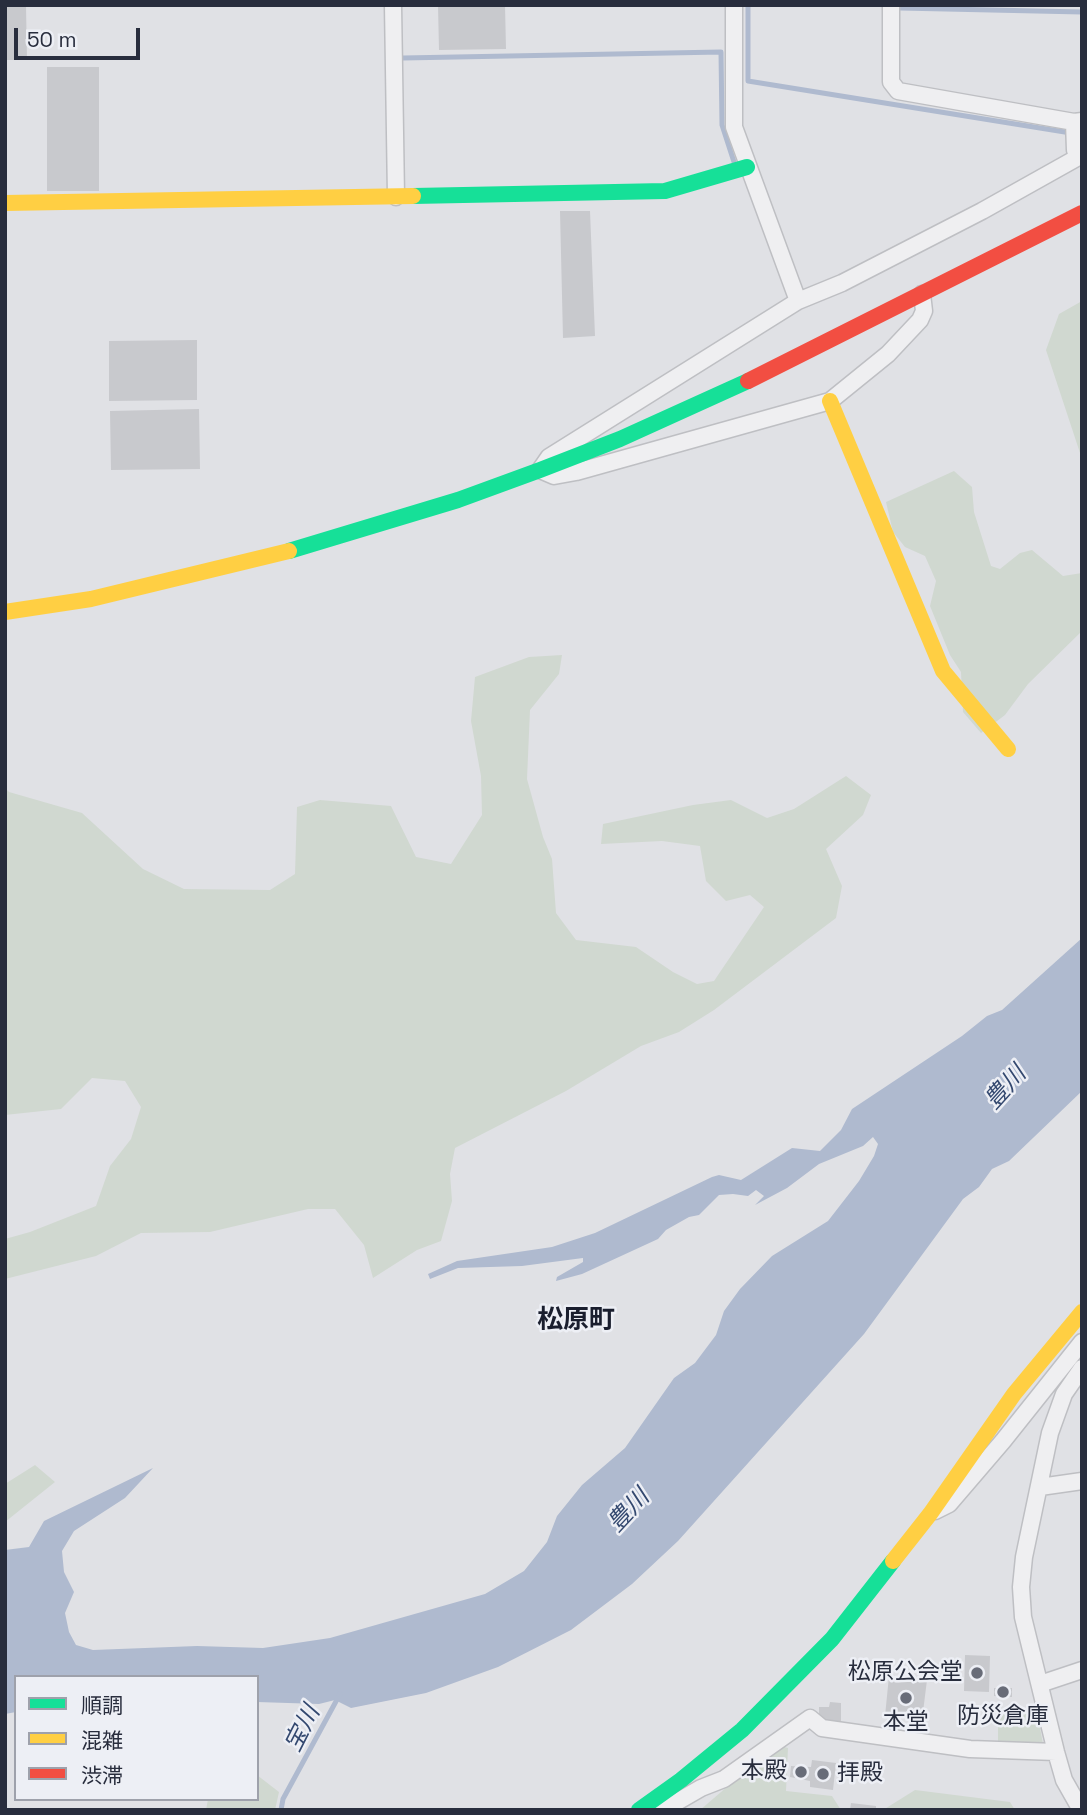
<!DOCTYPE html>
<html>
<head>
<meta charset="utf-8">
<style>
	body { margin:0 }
	#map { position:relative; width:1087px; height:1815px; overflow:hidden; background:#e0e1e5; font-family:"Space Grotesk","Noto Sans JP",sans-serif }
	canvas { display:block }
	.frame { position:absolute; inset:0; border:7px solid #282d3d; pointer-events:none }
	.legend { position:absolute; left:14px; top:1675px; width:245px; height:126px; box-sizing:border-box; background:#edeff5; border:2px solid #9ea1ab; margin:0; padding:9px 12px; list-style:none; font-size:21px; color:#282d3d }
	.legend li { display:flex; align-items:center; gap:14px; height:35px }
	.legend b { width:35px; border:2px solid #9ea1ab }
	.scale { position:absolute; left:14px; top:28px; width:126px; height:32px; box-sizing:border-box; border:4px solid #282d3d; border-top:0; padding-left:9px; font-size:21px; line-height:24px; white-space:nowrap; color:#282d3d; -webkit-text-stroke:5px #edeff5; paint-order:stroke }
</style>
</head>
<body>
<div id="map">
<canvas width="1087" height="1815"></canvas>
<div class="frame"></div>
<ul class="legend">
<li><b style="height:9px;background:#16e098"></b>順調</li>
<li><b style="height:9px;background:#ffcf43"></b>混雑</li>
<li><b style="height:9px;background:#f24e42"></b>渋滞</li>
</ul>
<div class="scale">50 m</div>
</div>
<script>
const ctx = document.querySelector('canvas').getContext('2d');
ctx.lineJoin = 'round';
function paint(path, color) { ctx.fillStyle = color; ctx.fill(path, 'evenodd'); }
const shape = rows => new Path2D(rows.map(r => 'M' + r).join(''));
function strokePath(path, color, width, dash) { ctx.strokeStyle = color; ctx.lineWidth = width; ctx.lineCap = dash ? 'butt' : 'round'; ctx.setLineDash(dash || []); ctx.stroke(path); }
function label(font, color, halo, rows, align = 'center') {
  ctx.font = font + ' "Space Grotesk","Noto Sans JP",sans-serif'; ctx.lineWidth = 5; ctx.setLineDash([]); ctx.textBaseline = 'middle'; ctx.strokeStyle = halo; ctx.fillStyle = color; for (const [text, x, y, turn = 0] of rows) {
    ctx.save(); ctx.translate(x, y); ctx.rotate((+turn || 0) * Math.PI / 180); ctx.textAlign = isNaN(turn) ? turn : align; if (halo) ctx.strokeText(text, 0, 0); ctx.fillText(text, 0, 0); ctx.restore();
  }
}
const green = shape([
	[1082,301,1082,459,1046,350,1059,314],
	[954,471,972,487,974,512,991,566,1000,569,1020,553,1032,550,1063,576,1082,573,1082,631,1028,684,1005,715,981,733,963,712,961,672,950,655,930,606,936,581,925,556,905,547,893,532,886,502],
	[562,655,559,674,530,710,527,779,543,837,552,859,556,913,576,940,636,947,673,972,697,984,714,981,764,907,750,895,726,901,706,881,700,846,662,841,601,844,603,824,693,805,731,800,767,818,794,809,846,776,871,795,863,815,826,849,842,886,836,918,714,1010,679,1032,641,1046,566,1091,455,1148,450,1174,452,1201,441,1241,417,1250,373,1278,364,1245,335,1209,308,1209,210,1232,141,1233,96,1256,5,1279,5,1239,30,1232,96,1206,110,1166,131,1139,141,1107,125,1081,92,1078,61,1109,5,1115,5,788,9,792,82,813,143,869,184,889,270,890,295,874,297,807,320,800,391,806,416,857,451,864,482,815,481,776,471,721,475,677,529,657],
	[35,1465,55,1482,5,1522,5,1484],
	[1031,1708,1037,1712,1044,1749,998,1746,998,1709],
	[781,1746,788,1748,786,1791,832,1796,841,1810,700,1810,749,1768],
	[257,1775,279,1792,275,1810,206,1810,208,1799,257,1799],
	[915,1790,1010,1802,1015,1810,883,1810]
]);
const water = shape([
	[1082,938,1082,1091,1009,1161,992,1169,979,1187,963,1199,864,1334,678,1541,632,1584,571,1630,498,1667,426,1693,351,1708,335,1700,319,1704,257,1702,257,1677,16,1677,16,1712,5,1714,5,1550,29,1547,44,1521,153,1468,125,1498,74,1531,62,1551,64,1572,74,1592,65,1613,69,1632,76,1645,93,1650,197,1646,263,1648,330,1638,485,1594,524,1571,547,1542,557,1516,582,1485,625,1448,674,1378,695,1363,716,1335,724,1311,740,1289,772,1256,828,1221,859,1181,874,1156,878,1144,873,1137,863,1146,819,1164,787,1188,755,1205,764,1196,756,1190,748,1196,733,1194,719,1195,699,1215,689,1217,666,1230,658,1239,582,1274,556,1281,557,1277,583,1262,583,1258,522,1266,458,1268,430,1279,428,1274,457,1261,552,1247,595,1233,712,1177,719,1175,741,1180,792,1148,820,1151,841,1130,852,1109,962,1036,987,1016,1002,1010]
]);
const stream = shape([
	[748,5,748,81,1071,133],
	[900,8,1082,12],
	[403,58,721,52,722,125,734,162],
	[281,1810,283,1799,340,1694]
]);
const building = shape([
	[5,5,26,5,27,60,5,60],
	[438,5,505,5,506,49,439,50],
	[47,67,99,67,99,191,47,191],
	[560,211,590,211,595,336,563,338],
	[197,340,197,400,109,401,109,341],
	[199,409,200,469,111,470,110,411],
	[965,1655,990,1656,989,1692,964,1691],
	[889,1676,927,1680,922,1720,885,1716],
	[994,1688,1012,1688,1012,1697,994,1696],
	[830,1702,841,1703,841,1724,819,1723,819,1707,829,1707],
	[812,1760,836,1763,833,1790,810,1787,810,1781,790,1777,791,1766,811,1767],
	[851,1803,876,1806,876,1810,850,1810]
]);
const street = shape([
	[393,5,396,197],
	[734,5,734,127,798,301],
	[891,5,891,82,898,91,1074,122,1082,121],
	[1074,122,1075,150,1078,157],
	[922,294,924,311,920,320,888,354,830,401,576,472,554,476,540,470,549,457,798,301,842,283,982,211,1082,155],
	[1040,1487,1082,1481],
	[935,1511,949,1504,1003,1441,1082,1342],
	[1040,1684,1082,1670],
	[663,1810,701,1788,724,1779,810,1718,822,1728,970,1749,1056,1752],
	[1081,1810,1064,1780,1056,1752,1023,1617,1021,1587,1024,1557,1050,1433,1064,1394,1082,1368]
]);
const fast = shape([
	[413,196,665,191,747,167],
	[289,551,458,500,540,470,620,439,748,381],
	[639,1810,681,1780,742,1730,832,1639,893,1561]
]);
const slow = shape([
	[5,203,413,196],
	[830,401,943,671,1008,749],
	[5,612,91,599,289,551],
	[893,1561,930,1514,1014,1394,1082,1312]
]);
const jam = shape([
	[748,381,1082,213]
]);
const markers = [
	[977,1673,7,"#686c78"],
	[1003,1692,7,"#686c78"],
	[906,1698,7,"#686c78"],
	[801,1772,7,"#686c78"],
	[823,1774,7,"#686c78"]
];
const poiNames = [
	["松原公会堂",963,1673],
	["防災倉庫",1003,1717,"center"],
	["本堂",906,1723,"center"],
	["本殿",787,1772],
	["拝殿",837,1774,"left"]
];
const waterNames = [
	["豊川",1006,1088,-48],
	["豊川",629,1511,-47],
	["宝川",303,1729,-63]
];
const quarterNames = [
	["松原町",576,1321]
];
paint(green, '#d0d8d0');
paint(water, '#afbacf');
strokePath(stream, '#afbacf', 5);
paint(building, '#c8c9cd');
strokePath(street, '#bebfc3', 19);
strokePath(street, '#efeff1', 16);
strokePath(fast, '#16e098', 16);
strokePath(slow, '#ffcf43', 16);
strokePath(jam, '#f24e42', 16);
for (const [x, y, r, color] of markers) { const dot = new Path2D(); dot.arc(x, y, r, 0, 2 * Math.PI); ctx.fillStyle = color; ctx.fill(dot); strokePath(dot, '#edeff5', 2.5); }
label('23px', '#282d3d', '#edeff5', poiNames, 'right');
label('italic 24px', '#33486f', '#edeff5', waterNames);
label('bold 26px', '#1a1e2e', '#edeff5', quarterNames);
</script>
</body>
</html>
